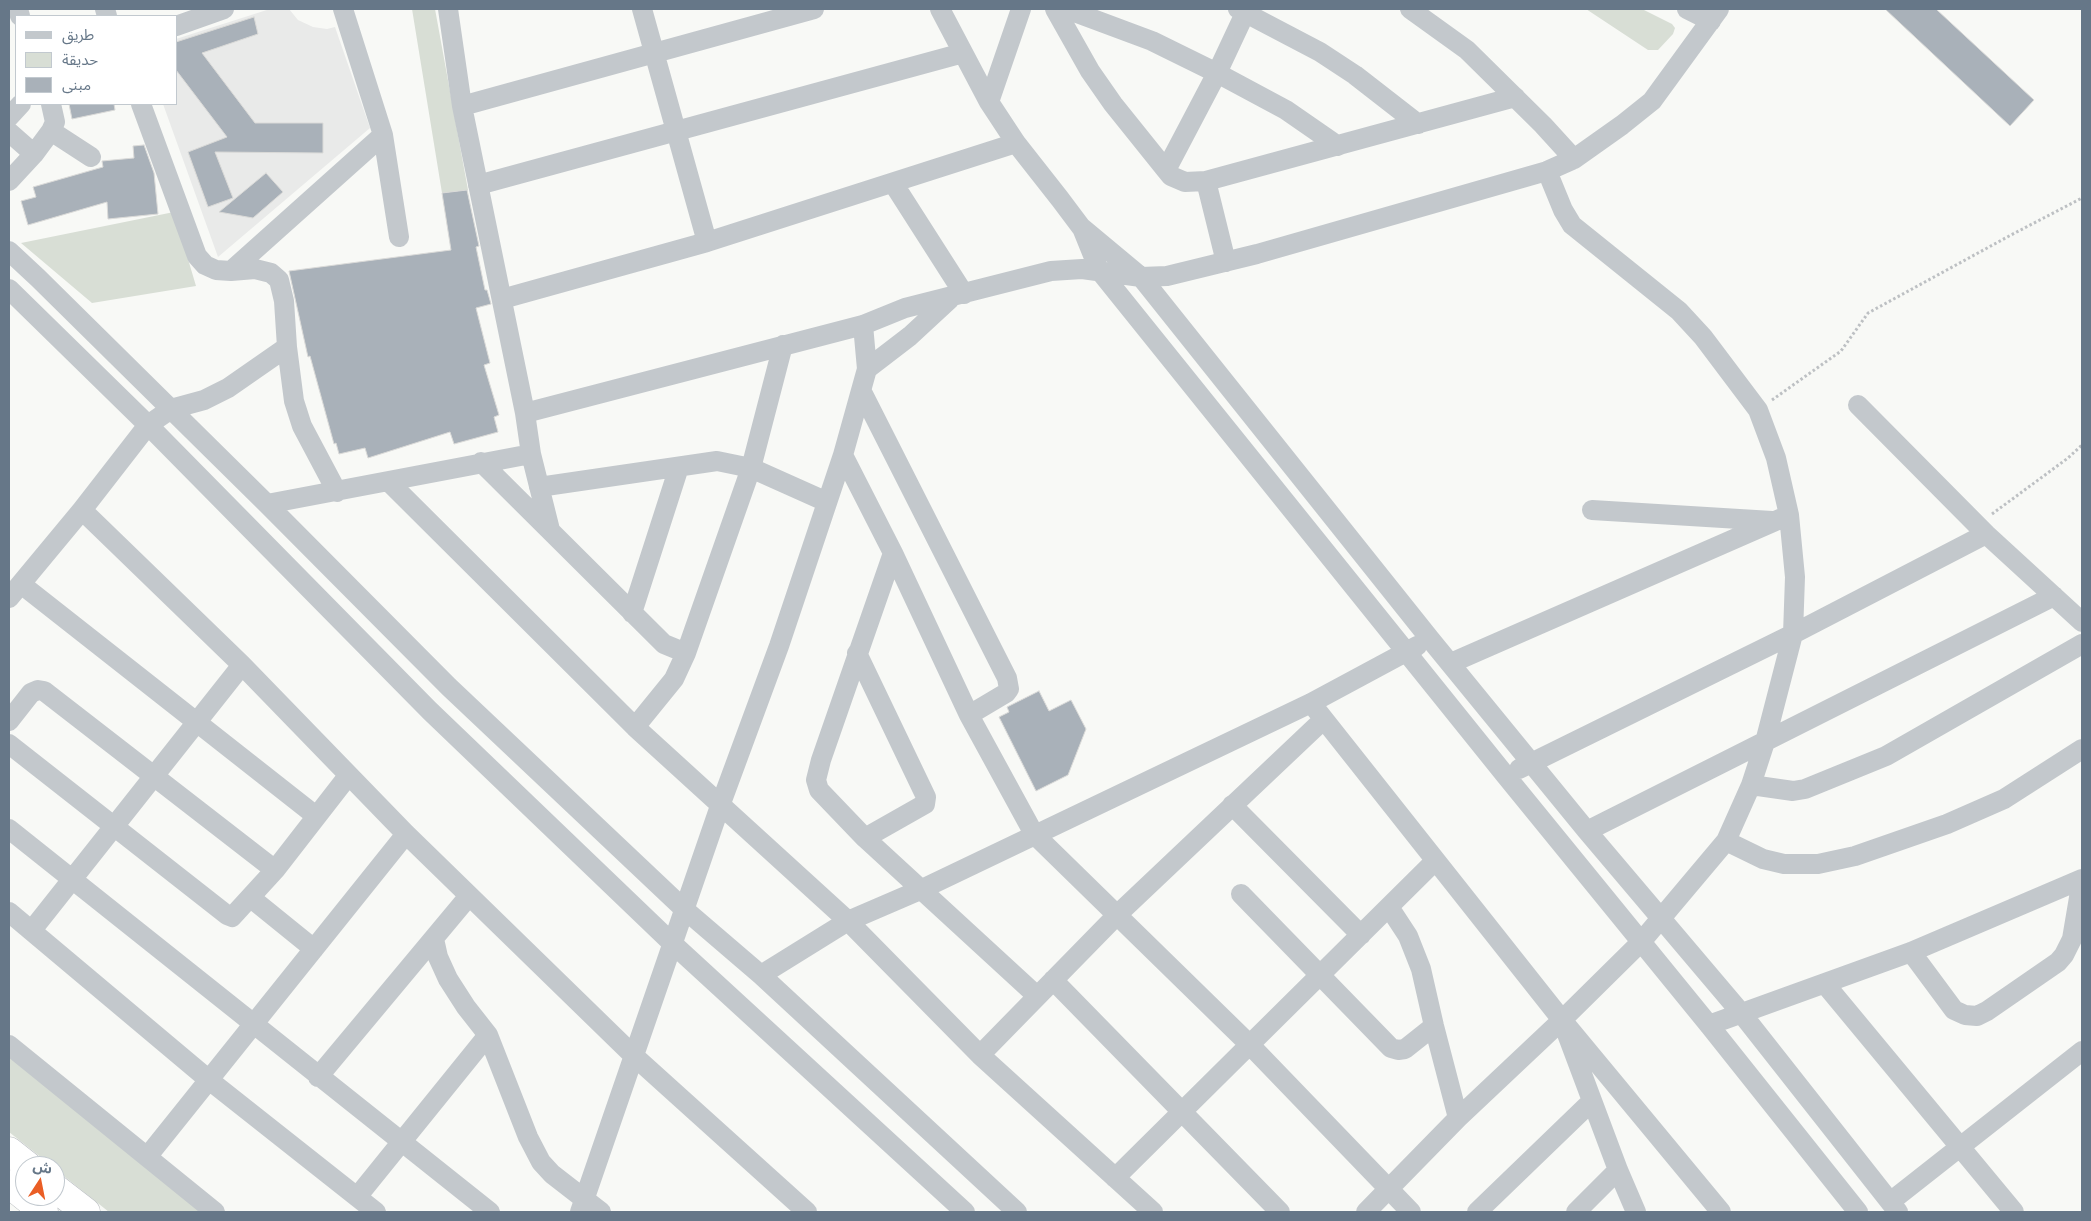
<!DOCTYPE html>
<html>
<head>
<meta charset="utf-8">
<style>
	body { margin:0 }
	#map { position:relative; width:2091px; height:1221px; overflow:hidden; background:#f8f9f6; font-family:"Asap Condensed","Noto Sans Arabic",sans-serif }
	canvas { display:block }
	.frame { position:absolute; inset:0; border:10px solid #678; pointer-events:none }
	.legend { position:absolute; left:15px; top:15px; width:162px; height:90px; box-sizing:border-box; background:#fff; border:1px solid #c2c9cf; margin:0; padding:6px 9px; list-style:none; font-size:15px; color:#678 }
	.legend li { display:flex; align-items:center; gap:10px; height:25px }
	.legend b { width:25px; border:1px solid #c2c9cf }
	.north { position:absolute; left:15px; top:1156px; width:50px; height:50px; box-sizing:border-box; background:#fff; border:1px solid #c2c9cf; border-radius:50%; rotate:11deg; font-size:14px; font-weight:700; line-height:20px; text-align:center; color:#678 }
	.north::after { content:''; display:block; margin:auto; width:18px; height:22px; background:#ea5e25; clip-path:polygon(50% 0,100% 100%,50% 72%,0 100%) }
</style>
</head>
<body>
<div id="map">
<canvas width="2091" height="1221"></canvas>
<div class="frame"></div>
<ul class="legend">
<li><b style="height:6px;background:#c3c8cc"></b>طريق</li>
<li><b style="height:14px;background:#d8ded5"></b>حديقة</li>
<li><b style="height:14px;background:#a9b1b9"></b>مبنى</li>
</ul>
<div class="north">ش</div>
</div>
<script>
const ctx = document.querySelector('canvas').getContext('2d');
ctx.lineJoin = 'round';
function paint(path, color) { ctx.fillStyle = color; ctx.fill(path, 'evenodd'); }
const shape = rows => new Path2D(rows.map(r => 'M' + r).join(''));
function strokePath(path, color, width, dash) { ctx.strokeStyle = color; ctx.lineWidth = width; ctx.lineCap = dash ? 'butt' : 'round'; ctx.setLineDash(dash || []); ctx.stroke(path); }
const built = shape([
	[270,9,289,9,298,20,313,27,327,29,335,27,370,128,218,257,163,104,176,104,176,39]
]);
const green = shape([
	[412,9,435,9,468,190,442,193],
	[1586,9,1642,9,1672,24,1675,28,1673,34,1658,50,1648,50],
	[174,212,196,286,92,303,21,243],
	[9,1052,207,1212,109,1212,55,1169,55,1166,52,1166,9,1132]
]);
const building = shape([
	[1885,9,1936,9,2034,100,2010,126,1885,9],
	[254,17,258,34,202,53,255,123,323,123,323,153,215,152,233,198,208,207,188,152,227,137,176,70,176,42,254,17],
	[69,104,114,104,115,110,72,119,69,104],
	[144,145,154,173,158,214,108,219,107,202,28,225,21,201,36,197,33,187,103,167,102,161,134,158,133,146,144,145],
	[266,173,283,192,253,218,219,212,266,173],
	[467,190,479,246,476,247,485,290,487,290,491,304,476,308,490,363,484,365,499,415,494,417,498,432,454,444,450,432,368,458,365,448,339,454,336,443,334,444,310,356,308,357,289,271,451,250,442,193,467,190],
	[1039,691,1049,711,1071,700,1086,729,1068,775,1036,791,999,717,1009,712,1007,707,1039,691]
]);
const path = shape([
	[1772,400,1841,351,1868,313,2011,235,2082,198],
	[1992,514,2068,458,2082,445]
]);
const minor = shape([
	[18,9,20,16],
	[105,9,107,16],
	[448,9,462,106,525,413,531,454,550,530],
	[642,9,707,242],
	[940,9,989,102,1016,143,1060,199,1081,227,1141,277,1430,639,1587,831,1742,1014,1898,1212],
	[1055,9,1090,71,1113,104,1166,170,1171,176,1185,182,1206,181,1226,262],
	[1066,9,1152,41,1217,73,1286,110,1338,146],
	[1238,9,1320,52,1355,75,1418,124],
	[1410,9,1467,50,1543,125,1574,159],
	[1687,9,1711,21],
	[176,26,224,9],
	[989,102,1021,9],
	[141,104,197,256,205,265,216,270,231,271,255,269,271,273,279,280,284,301,287,347,294,401,302,426,337,492],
	[462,106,814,9],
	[9,117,21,104],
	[51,131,91,157],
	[9,132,34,154],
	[383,135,399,237],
	[1166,170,1217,73,1247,9],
	[9,181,34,154,51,131,55,122,51,104],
	[1206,181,1515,97],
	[893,183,964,294],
	[478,185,963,53],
	[1082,228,1099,270,1506,776,1709,1025,1858,1212],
	[9,251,38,278,267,504,449,687,684,909,761,975,1017,1212],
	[231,271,383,135,343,9],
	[9,289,148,425,430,711,673,944,965,1212],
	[502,299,707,242,1016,143],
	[867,369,910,336,950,299],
	[862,392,1007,678,1009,689,1006,693,969,715],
	[1858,405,1986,534,2082,622],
	[525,413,863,325,905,308,1051,271,1082,269,1141,277,1167,276,1257,254,1547,171,1574,159,1622,125,1652,101,1719,9],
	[843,455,893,553,969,715,1034,834,1250,1045,1411,1212],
	[481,462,664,644,686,653],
	[388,481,635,727,848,921,980,1055,1153,1212],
	[539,487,717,461,751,468,827,502],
	[267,504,531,454],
	[82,510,242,665,406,834,634,1056,807,1212],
	[1592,510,1772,521],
	[893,553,821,760,816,780,819,790,865,838,1037,996],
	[21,584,316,816],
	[9,598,82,510,148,425,171,409,204,400,228,388,287,347],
	[632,613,679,467],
	[857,653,926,797,925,804,865,838],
	[1451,663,1789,515],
	[1311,703,1562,1020,1721,1212],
	[9,721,31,693,38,690,44,691,275,870],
	[635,727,674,679,686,653,751,468,783,345],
	[9,744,227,915,232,917,275,870,348,776],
	[1519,769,1793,634,1986,534],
	[1751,785,1793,791,1805,789,1886,756,2082,644],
	[1232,805,1361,935],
	[9,829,490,1212],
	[1587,831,2054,596],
	[1726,841,1763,859,1784,864,1818,864,1855,856,1947,824,2004,799,2082,749],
	[1241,894,1391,1048,1398,1050,1405,1049,1434,1026],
	[251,898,314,949],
	[1389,907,1408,936,1421,969,1434,1026,1458,1118],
	[9,912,209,1080,376,1212],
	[32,930,242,665],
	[434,939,438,957,448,979,466,1007,488,1035,528,1137,541,1162,552,1174,601,1212],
	[1911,952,1954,1010,1965,1015,1977,1016,1987,1011,2058,962,2064,955,2072,939,2082,880],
	[761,975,848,921,920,890,1311,703,1417,646],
	[1053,980,1280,1212],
	[1825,984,2014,1212],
	[1709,1025,1911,952,2082,879],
	[1567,1034,1618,1170,1636,1212],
	[9,1045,215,1212],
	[980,1055,1118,914,1323,720],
	[318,1077,469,896],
	[147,1157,406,834],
	[1115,1178,1435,861],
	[357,1197,488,1035],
	[1890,1202,2082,1051],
	[580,1212,720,806,779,646,843,455,867,369,863,325],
	[1366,1212,1458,1118,1562,1020,1641,942,1726,841,1751,785,1765,742,1793,634,1795,577,1789,515,1776,458,1758,410,1703,337,1679,311,1572,225,1563,210,1547,171],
	[1477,1212,1591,1102],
	[1576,1212,1618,1170]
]);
const trunk = shape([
	[9,1151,28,1166],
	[9,1184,44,1212],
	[55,1188,86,1212]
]);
paint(built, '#e9eae9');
paint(green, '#d8ded5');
paint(building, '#a9b1b9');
strokePath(building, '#dadad8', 1);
strokePath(trunk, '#b6babe', 29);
strokePath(path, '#bdc0c3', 3, [2.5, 2.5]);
strokePath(minor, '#c3c8cc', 20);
strokePath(trunk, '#fff', 28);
</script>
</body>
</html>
